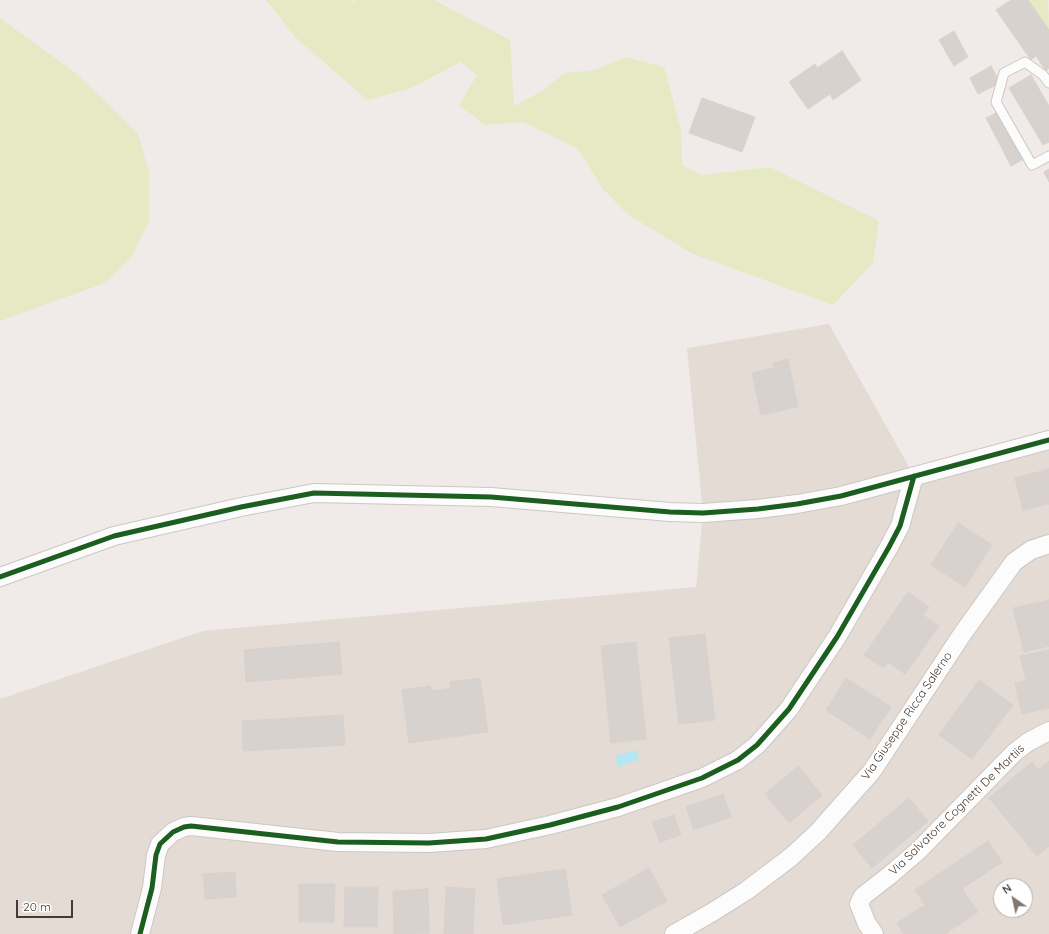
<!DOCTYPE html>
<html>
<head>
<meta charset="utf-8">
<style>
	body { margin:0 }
	#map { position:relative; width:1049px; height:934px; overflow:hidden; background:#f0ebe8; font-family:Quicksand,sans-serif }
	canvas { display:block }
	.north { position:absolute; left:993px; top:878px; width:40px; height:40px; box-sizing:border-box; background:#fff; border:1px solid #b5b0ad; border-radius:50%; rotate:326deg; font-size:11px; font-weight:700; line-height:16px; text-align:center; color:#453a33 }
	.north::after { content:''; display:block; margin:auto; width:14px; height:18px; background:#817872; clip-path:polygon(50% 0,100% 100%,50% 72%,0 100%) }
	.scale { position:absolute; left:16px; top:900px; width:57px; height:18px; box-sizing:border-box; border:2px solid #453a33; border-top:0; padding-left:5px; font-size:12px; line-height:14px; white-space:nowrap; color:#453a33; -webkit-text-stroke:3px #fff; paint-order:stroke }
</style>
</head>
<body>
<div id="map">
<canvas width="1049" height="934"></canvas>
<div class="north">N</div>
<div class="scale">20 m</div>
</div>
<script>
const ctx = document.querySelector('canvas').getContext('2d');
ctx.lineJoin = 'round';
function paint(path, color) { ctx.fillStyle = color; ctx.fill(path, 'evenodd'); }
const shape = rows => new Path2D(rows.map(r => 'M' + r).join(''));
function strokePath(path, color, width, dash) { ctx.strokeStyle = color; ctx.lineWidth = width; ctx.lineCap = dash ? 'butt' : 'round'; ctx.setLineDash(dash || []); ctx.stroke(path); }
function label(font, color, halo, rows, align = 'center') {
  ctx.font = font + ' Quicksand,sans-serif'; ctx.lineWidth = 3.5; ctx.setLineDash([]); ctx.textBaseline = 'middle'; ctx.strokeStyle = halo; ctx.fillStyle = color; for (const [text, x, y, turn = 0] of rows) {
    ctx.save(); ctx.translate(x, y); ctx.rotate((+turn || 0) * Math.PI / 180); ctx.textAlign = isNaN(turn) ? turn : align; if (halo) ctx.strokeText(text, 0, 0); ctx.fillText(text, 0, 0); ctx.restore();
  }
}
const residential = shape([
	[829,324,914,476,1049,440,1049,934,0,934,0,699,203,631,696,587,703,513,687,348],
	[1001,886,1025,886,1025,910,1001,910]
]);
const green = shape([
	[266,0,349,0,356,4,353,0,434,0,510,40,514,106,542,91,565,73,595,70,626,57,664,67,681,130,682,165,702,175,770,167,879,221,873,263,833,305,693,254,627,214,603,189,578,149,523,122,485,125,459,105,477,75,461,62,409,89,367,100,295,37],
	[1027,0,1048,0,1049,30],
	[0,18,76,73,138,134,149,172,149,221,132,256,105,283,0,321]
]);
const water = shape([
	[636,750,639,760,618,767,615,756]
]);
const building = shape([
	[1011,0,1028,0,1049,30,1049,68,1046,71,1036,56,1031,60,996,10,1011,0],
	[954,31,968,57,954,66,939,40,954,31],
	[842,51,861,80,833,100,830,94,808,109,789,82,815,64,817,68,842,51],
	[991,66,1000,83,978,94,970,78,991,66],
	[1031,75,1049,106,1049,142,1043,145,1009,88,1031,75],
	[702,98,755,117,742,152,689,133,702,98],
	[1000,111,1025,158,1011,166,986,118,1000,111],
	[1049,169,1049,182,1044,172,1049,169],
	[788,359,798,407,761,415,752,373,774,368,773,363,788,359],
	[1049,469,1049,504,1023,510,1015,478,1049,469],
	[958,523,992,545,965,587,931,565,958,523],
	[908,592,929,607,923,615,939,626,905,674,888,662,884,668,864,655,908,592],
	[1049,600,1049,646,1024,652,1013,608,1049,600],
	[705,634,715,720,679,724,669,638,705,634],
	[339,642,342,674,246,682,244,650,339,642],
	[636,642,646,739,611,743,601,646,636,642],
	[1049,650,1049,708,1022,714,1015,683,1026,681,1020,656,1049,650],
	[480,678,488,732,409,743,402,690,430,686,431,691,451,688,450,682,480,678],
	[846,678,891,707,870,739,826,710,846,678],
	[979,680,1013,705,972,759,939,735,979,680],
	[343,715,345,745,243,751,242,721,343,715],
	[1049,761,1049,846,1037,856,989,798,1032,762,1038,770,1049,761],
	[798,766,822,795,789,823,765,794,798,766],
	[723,794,731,817,694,830,686,807,723,794],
	[909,798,928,821,872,868,853,845,909,798],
	[674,815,681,835,660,842,652,822,674,815],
	[988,841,1002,862,962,889,978,912,945,934,904,934,897,923,925,905,915,890,988,841],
	[649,868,667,901,620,927,602,895,649,868],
	[565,869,572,915,503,925,497,879,565,869],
	[235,872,236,897,205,899,203,874,235,872],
	[299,884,335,884,334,922,299,922,299,884],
	[345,887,378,887,377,927,344,927,345,887],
	[446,887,475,889,473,934,444,934,446,887],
	[428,889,429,933,394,934,393,891,428,889]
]);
const lane = shape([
	[1049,83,1043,75,1025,62,1004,73,996,102,1032,165,1049,156]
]);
const street = shape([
	[0,577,114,536,241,507,314,493,491,497,670,512,703,513,758,509,797,504,841,496,1049,440],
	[140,934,152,888,156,855,160,844,173,832,184,827,191,826,338,842,429,843,486,839,550,825,618,807,702,778,738,760,757,745,789,709,837,637,889,547,900,526,914,476],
	[674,934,711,913,746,891,791,857,818,832,872,771,963,633,1014,562,1031,550,1049,544],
	[874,934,867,924,859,904,863,896,890,875,918,851,1014,753,1028,742,1049,731]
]);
const cycleway = shape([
	[0,577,114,536,241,507,314,493,491,497,670,512,703,513,758,509,797,504,841,496,1049,440],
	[140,934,152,888,156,855,160,844,173,832,184,827,191,826,338,842,429,843,486,839,550,825,618,807,702,778,738,760,757,745,789,709,837,637,889,547,900,526,914,476]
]);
const streetNames = [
	["Via Giuseppe Ricca Salerno",907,716,-56],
	["Via Salvatore Cognetti De Martiis",957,810,-44]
];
paint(residential, '#e4dbd4');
paint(green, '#e5eac5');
paint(water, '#b4e7f1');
paint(building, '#d8d2ce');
strokePath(building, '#d8d1cd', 1);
strokePath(lane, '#ccc7c4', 11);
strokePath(street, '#ccc7c4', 20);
strokePath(lane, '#fdfcfc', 9);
strokePath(street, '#fdfcfc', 18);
strokePath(cycleway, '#1b5e20', 5);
label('12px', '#453a33', '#fff', streetNames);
</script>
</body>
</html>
